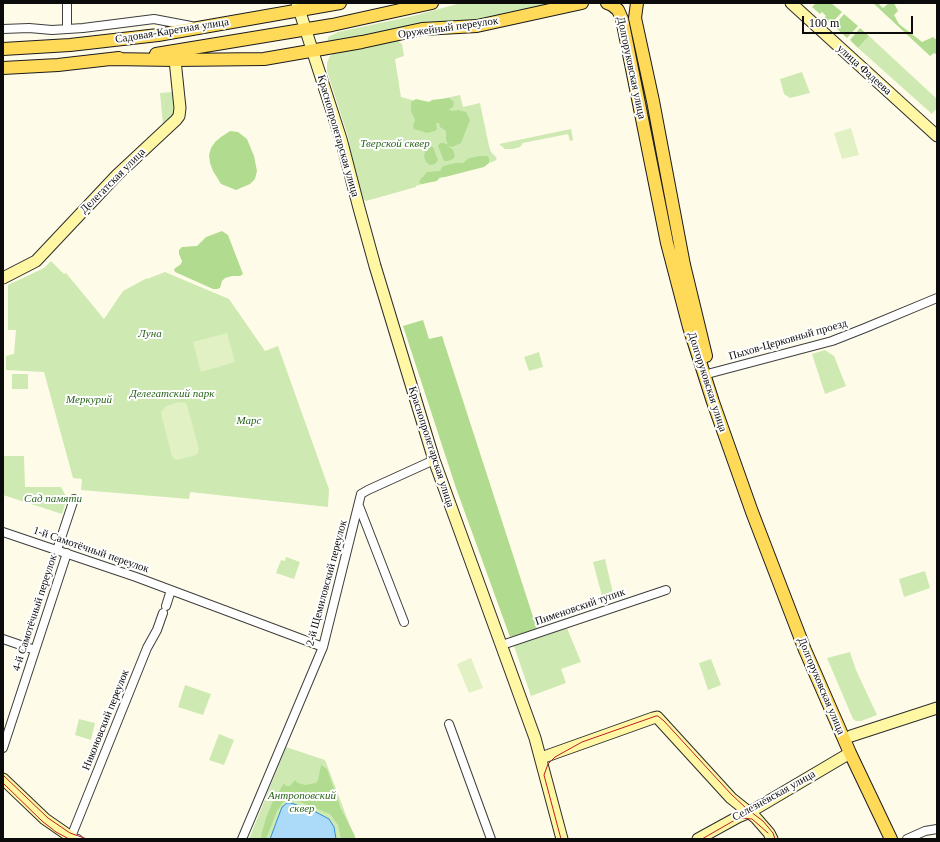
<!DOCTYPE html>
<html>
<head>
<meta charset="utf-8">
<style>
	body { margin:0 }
	#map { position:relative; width:940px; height:842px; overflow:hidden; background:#fffbe9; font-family:"Times New Roman",serif }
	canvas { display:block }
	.frame { position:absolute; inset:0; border:4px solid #0b0b0b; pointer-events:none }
	.scale { position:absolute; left:802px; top:16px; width:111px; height:18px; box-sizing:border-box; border:2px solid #0b0b0b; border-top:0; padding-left:5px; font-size:12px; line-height:14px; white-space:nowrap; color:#0b0b0b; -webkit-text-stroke:3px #fff; paint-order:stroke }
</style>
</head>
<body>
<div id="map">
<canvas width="940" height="842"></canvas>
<div class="frame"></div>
<div class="scale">100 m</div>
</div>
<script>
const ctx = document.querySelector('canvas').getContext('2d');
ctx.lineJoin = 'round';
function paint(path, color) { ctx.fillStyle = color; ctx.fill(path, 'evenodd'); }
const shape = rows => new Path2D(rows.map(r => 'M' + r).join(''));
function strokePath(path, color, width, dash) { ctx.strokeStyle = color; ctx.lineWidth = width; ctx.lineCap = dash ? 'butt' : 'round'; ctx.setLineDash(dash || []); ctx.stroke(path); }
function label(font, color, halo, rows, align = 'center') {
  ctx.font = font + ' "Times New Roman",serif'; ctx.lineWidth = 4; ctx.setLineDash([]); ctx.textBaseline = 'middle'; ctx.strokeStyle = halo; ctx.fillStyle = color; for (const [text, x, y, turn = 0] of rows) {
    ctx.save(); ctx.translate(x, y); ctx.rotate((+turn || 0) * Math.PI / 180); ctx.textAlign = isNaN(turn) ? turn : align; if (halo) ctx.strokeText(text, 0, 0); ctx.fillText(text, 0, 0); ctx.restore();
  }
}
const green = shape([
	[461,3,555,3,475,20,423,23,361,37,328,42,328,37,338,32,413,16],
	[869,36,937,99,937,108,932,114,858,48],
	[397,40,402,44,404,56,395,59,401,97,423,103,460,95,463,107,480,103,489,146,491,152,497,158,495,161,416,186,416,187,366,201,362,198,349,149,349,140,327,71,327,62,330,56,334,53],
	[802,72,810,93,790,98,784,94,780,79],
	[172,92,175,116,163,125,160,93],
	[571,129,573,140,570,141,568,134,523,143,520,147,513,149,505,149,499,144],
	[51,261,64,274,66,273,104,319,123,291,147,278,147,279,165,272,229,299,265,351,278,346,329,489,328,507,190,492,189,499,81,490,82,479,73,478,44,372,6,370,6,356,14,354,16,330,8,330,8,285,44,268],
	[825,350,834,356,846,386,825,394,812,354],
	[539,352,543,367,529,371,524,357],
	[12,374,28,374,28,389,12,389],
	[3,456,24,456,25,487,61,487,67,498,62,514,3,495],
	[286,557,300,562,294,579,276,573,281,560,285,561],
	[605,559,613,593,602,596,593,562],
	[925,571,930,588,904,597,899,579],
	[567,628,581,662,561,669,566,683,531,696,514,646],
	[850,652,856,670,877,715,861,721,856,721,853,719,827,658],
	[711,659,721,685,708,690,699,663],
	[185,685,211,694,203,715,178,707],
	[79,719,95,723,91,740,75,735],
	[219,734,234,740,224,765,209,760],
	[286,747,325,760,355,839,249,839]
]);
const forest = shape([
	[816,3,831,3,842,12,831,24,824,18,826,16,822,12,820,14,812,7],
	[873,3,878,3,883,8,889,3,894,3,898,11,894,15,899,24,922,42,933,37,937,40,937,55,934,53,930,56],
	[844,14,858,26,847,38,834,26],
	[860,28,869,36,858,48,850,40],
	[449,98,454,102,453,107,449,109,451,111,458,110,466,112,470,120,461,143,452,147,448,146,453,150,455,156,453,159,448,161,444,161,438,146,440,143,444,143,448,145,446,140,446,131,440,127,439,123,436,123,437,129,435,131,427,133,414,129,413,125,415,120,411,111,411,102,416,99,429,102,432,100],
	[230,131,238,132,247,139,254,156,257,171,255,179,250,184,236,190,221,184,213,171,210,163,209,155,211,148,215,142,221,137],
	[430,146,433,147,436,155,438,160,435,164,430,165,426,162,424,157,426,148],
	[480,156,487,156,489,158,489,163,484,167,445,177,440,177,437,181,422,184,419,183,421,178,423,177,427,172,440,171,443,166,456,163,463,163,469,158],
	[222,231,228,235,243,274,240,276,232,276,225,278,222,281,220,288,217,289,213,289,175,272,174,269,181,264,182,261,179,254,179,250,182,247,197,246,206,237],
	[423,320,429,339,442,336,537,629,510,637,456,488,403,326],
	[321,765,327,769,341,809,355,836,355,839,341,839,338,825,330,814,293,799,286,798,277,811,266,839,262,839,261,836,266,818,272,803,284,783,286,786,290,786,295,780,298,783,305,785,316,783,318,780]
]);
const pitch = shape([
	[851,128,859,155,842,159,834,133],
	[227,333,235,362,201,372,193,342],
	[178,402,185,403,187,405,199,449,198,453,196,455,177,460,174,459,172,456,161,413,165,407],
	[471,658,483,688,469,693,457,664]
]);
const water = shape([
	[287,803,291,803,314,811,329,819,334,827,336,839,270,839,282,807,287,803]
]);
const street = shape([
	[67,3,67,29],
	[3,29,29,28,52,30,83,28,154,19,191,26],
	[711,373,832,341,865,328,937,298],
	[359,506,404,622],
	[3,532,136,577,323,647],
	[57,550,74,499],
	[166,606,171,590],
	[3,639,35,650],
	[502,645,666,590],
	[449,724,491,839],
	[3,748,67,553],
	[78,839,71,837,147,648,157,630,163,613],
	[242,839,323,647,361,494,368,490,434,460],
	[907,839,925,831,937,829]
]);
const secondary = shape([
	[297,3,341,139,359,208,375,266,434,460,535,738,562,839],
	[791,3,937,136],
	[3,278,36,261,117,175,176,120,179,116,180,108,175,60],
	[851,736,937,708],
	[541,758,653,718,657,717,731,798,756,818,769,833,772,839],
	[3,779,45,819,71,837],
	[698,839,738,817,750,812,850,753]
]);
const primary = shape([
	[607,3,612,5,618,10,622,19,667,243,689,327,713,402,752,512,805,650,850,753,891,839],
	[637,3,635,18,653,101,684,265,706,356],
	[3,49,70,45,158,35,340,3],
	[156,54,332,25,432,3],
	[111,59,175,60,264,59,362,42,422,29,477,26,582,3],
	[3,68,58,65,119,58]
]);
const tram = shape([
	[3,775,48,818,70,833,87,839],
	[3,783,42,821,56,832,69,839],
	[561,839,544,775,548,764,555,757,582,742,656,716,658,716,664,721,731,794,747,809,763,821,773,833,775,839],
	[702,839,735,820,742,818,752,819,768,833]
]);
const streetNames = [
	["Оружейный переулок",448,28,-8],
	["Садовая-Каретная улица",172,31,-9],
	["Долгоруковская улица",631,68,78],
	["улица Фадеева",864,70,42],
	["Краснопролетарская улица",338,136,74],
	["Делегатская улица",113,181,-45],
	["Пыхов-Церковный проезд",788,340,-16],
	["Долгоруковская улица",707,382,72],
	["Краснопролетарская улица",431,447,72],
	["1-й Самотёчный переулок",91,550,19],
	["2-й Щемиловский переулок",327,583,-75],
	["Пименовский тупик",580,607,-19],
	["4-й Самотёчный переулок",35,613,-72],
	["Долгоруковская улица",821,686,67],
	["Никоновский переулок",106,720,-68],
	["Селезнёвская улица",774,796,-29]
];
const parkNames = [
	["Тверской сквер",395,144],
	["Луна",150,334],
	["Делегатский парк",172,394],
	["Меркурий",89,400],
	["Марс",249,421],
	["Сад памяти",53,499],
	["Антроповский",302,796],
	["сквер",302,809]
];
paint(green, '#ceeab2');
paint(forest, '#b1dc90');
paint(pitch, '#e1f1c4');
paint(water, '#acdaf9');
strokePath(water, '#2f8fd3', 1);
strokePath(street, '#3e3e3e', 10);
strokePath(secondary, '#2d2d2d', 13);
strokePath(primary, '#1c1c1c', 14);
strokePath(street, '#fff', 8);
strokePath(secondary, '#fff7a4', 11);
strokePath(primary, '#ffda59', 12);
strokePath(tram, '#c01e23', 1);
label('11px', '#0b0b0b', '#fff', streetNames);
label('italic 11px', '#28651a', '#fff', parkNames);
</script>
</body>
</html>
